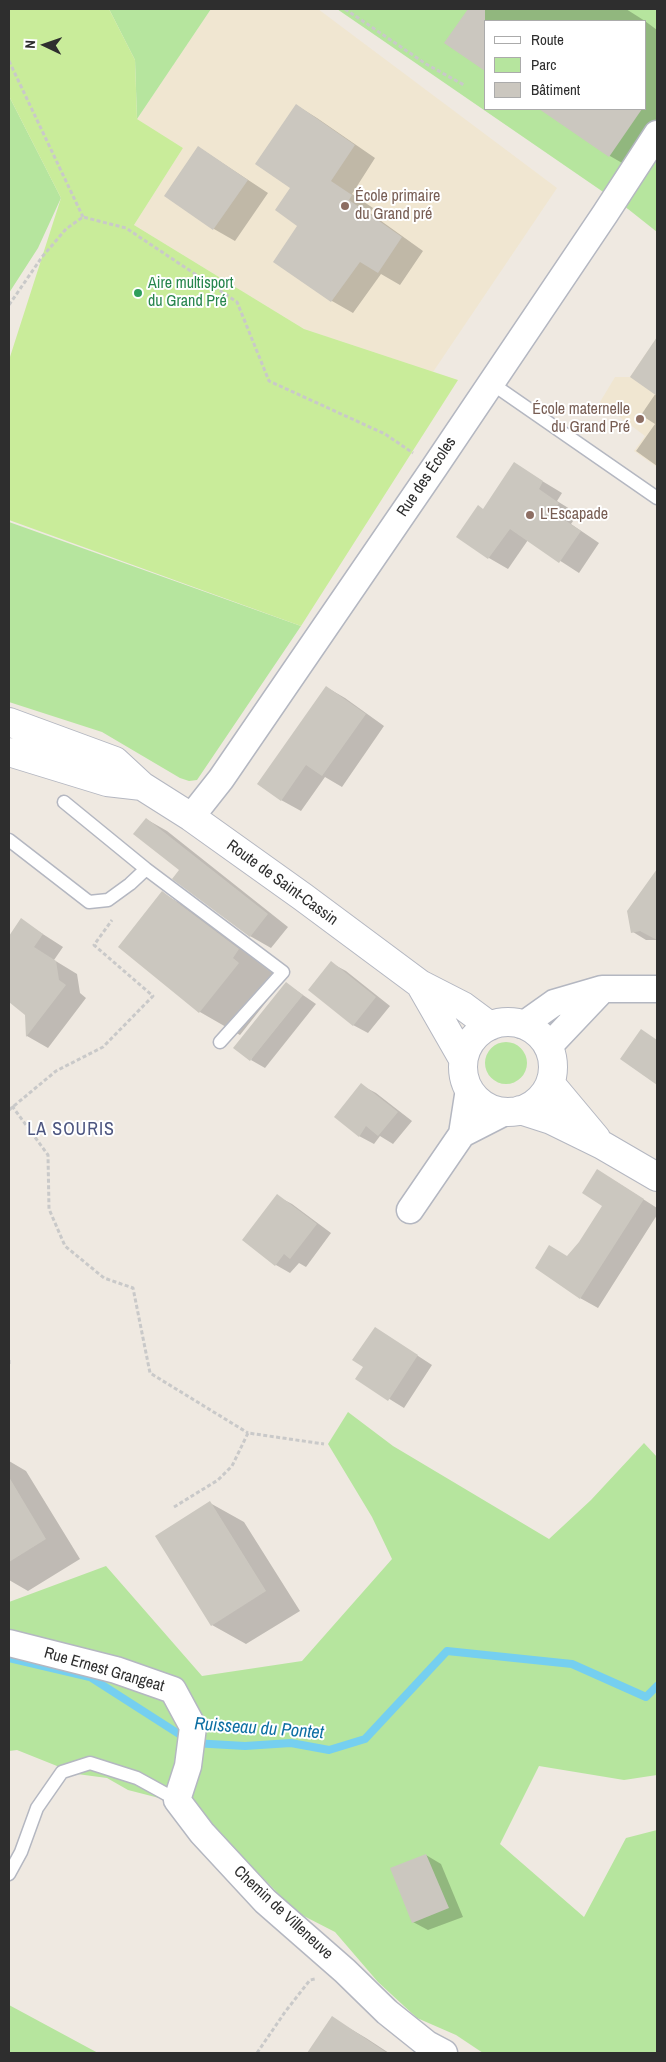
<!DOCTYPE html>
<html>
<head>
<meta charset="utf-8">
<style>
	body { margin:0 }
	#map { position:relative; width:666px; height:2062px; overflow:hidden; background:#efe9e1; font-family:"Archivo Narrow",sans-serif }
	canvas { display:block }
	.frame { position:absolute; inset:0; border:10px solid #2e2e2e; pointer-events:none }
	.legend { position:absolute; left:484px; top:20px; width:162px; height:90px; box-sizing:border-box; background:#fff; border:1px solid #ababab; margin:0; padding:6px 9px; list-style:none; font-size:15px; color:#2e2e2e }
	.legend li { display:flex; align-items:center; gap:10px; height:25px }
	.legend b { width:25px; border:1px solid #ababab }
	.north { position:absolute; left:20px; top:20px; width:50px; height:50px; -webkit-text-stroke:4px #fff; paint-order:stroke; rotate:273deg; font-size:14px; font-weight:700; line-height:20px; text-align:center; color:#2e2e2e }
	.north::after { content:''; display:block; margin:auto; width:18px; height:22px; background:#2e2e2e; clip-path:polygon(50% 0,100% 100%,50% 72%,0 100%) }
</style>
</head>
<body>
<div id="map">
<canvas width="666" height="2062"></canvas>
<div class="frame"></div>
<ul class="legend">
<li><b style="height:6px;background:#fff"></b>Route</li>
<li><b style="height:14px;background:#b6e59e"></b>Parc</li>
<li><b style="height:14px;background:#cbc7bf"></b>Bâtiment</li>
</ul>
<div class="north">N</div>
</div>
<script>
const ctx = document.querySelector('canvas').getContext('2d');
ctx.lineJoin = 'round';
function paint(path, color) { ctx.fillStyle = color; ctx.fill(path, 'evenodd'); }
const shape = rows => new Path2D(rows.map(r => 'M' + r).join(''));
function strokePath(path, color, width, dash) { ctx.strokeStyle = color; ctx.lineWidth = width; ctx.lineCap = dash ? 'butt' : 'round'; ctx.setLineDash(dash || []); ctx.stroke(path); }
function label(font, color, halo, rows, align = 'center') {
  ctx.font = font + ' "Archivo Narrow",sans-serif'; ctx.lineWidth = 4; ctx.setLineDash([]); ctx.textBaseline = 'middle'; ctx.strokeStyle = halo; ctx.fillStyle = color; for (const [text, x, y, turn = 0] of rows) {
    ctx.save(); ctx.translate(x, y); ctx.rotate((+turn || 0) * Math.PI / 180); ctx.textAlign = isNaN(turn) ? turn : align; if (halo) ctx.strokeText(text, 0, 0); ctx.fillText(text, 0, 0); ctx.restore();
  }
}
const education = shape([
	[211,9,318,9,557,188,433,372,304,329,134,225,183,148,137,119],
	[649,349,657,355,657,467,634,451,645,436,600,402,615,377,630,377]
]);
const green = shape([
	[109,9,211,9,137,119,135,60],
	[337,9,657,9,657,232,628,209],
	[485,21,645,21,645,109,485,109],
	[9,96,61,198,38,248,9,293],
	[9,522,301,626,197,780,189,781,180,778,102,732,9,702],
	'485 1063a21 21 0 1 1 42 0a21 21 0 1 1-42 0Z',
	[348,1412,393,1446,549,1539,591,1500,644,1443,657,1457,657,1775,624,1780,539,1766,500,1844,584,1917,626,1838,657,1830,657,2053,483,2053,456,2035,417,2018,378,1982,335,1932,296,1912,194,1807,128,1790,107,1778,77,1774,17,1750,9,1751,9,1602,106,1566,202,1676,302,1661,392,1559,372,1517,328,1444],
	[9,2005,98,2053,9,2053]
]);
const pitch = shape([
	[9,9,109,9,135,60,137,119,183,148,134,225,304,329,458,380,301,626,9,520,9,360,61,198,9,96]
]);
const shadow = shape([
	[469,9,626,9,645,21,485,21,446,42],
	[645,21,657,30,657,141,636,171,610,156,542,109,645,109],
	[296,105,317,118,375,158,352,194,373,208,370,213,423,251,400,285,381,274,353,313,332,301,299,226,292,187],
	[198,147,268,193,235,241,214,229],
	[649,351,657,355,657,466,636,451,655,424,641,415,656,393],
	[514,464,562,493,557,501,578,514,571,524,599,543,579,573,528,540,508,569,489,558,484,510],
	[326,687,345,698,384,726,342,787,325,777,301,811,281,800],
	[146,819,167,831,288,927,271,948,250,936,180,870],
	[657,889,657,940,646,940,633,932,643,891],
	[162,893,202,916,278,973,272,982,278,987,240,1035,200,1012],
	[21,920,63,947,54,960,77,974,80,993,86,998,48,1048,27,1036,26,1014,9,1001,9,957,17,947,9,941,9,938],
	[331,963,346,971,390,1006,368,1033,353,1025],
	[287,984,316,1004,265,1068,251,1060],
	[361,1085,376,1093,412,1121,393,1144,380,1136,374,1144,359,1136],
	[615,1181,657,1208,657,1215,598,1308,580,1298,568,1257,580,1243,604,1206],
	[277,1196,292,1204,331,1233,306,1267,299,1263,290,1273,276,1265],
	[375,1328,432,1365,404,1408,357,1379,365,1367],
	[9,1461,26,1471,80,1559,28,1591,9,1580],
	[210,1503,244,1522,300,1611,246,1644,212,1625],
	[426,1855,441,1864,463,1917,428,1930,413,1922],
	[332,2018,366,2038,389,2053,309,2053]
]);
const stream = shape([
	[9,1658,90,1677,193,1743,245,1746,291,1743,329,1750,365,1739,447,1651,572,1664,646,1697,657,1686]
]);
const building = shape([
	[468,9,485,9,485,71,444,43],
	[296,104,355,145,331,181,352,195,349,200,402,237,378,273,360,262,331,302,273,262,297,226,275,210,290,188,255,164],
	[539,109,642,109,609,157],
	[198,146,248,180,213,230,164,196],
	[657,337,657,396,630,377],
	[514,462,543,481,539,489,559,503,553,512,581,531,559,563,510,529,488,559,456,537,478,505,483,509],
	[326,686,366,714,322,776,306,765,281,801,257,784],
	[146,818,268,914,250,937,172,879,179,870,133,834],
	[657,869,657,940,640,931,631,933,627,911],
	[162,891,239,949,233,958,239,963,199,1013,118,947],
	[21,918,43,934,34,947,56,961,59,980,66,985,26,1037,25,1015,9,1002,9,936],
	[331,961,376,997,353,1026,308,990],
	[286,982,303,995,250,1061,233,1048],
	[641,1029,657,1040,657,1085,620,1059],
	[361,1083,398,1112,378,1136,366,1126,359,1137,334,1117],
	[597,1169,644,1199,580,1299,535,1268,549,1245,567,1256,579,1242,602,1206,582,1193],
	[277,1194,317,1224,290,1259,284,1254,275,1266,242,1240],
	[375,1327,418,1355,388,1401,355,1379,363,1367,352,1360],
	[9,1477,46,1539,9,1562],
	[210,1501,266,1591,211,1626,155,1536],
	[426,1854,449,1908,412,1923,390,1868],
	[332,2016,387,2053,307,2053]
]);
const path = shape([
	[345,9,426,64,464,85],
	[9,61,83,217],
	[9,305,42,257,66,229,83,217,126,228,237,302,269,381,385,434,413,453],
	[12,1106,48,1155,49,1209,65,1246,104,1278,133,1288,150,1373,248,1433],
	[9,1110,56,1071,103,1047,153,996,94,945,112,920],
	[9,1360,9,1365],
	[174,1507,218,1480,232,1466,248,1433,324,1444],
	[257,2053,285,2012,310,1980,315,1979]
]);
const lane = shape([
	[491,383,657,498],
	[64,802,146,869,283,972,220,1042],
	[9,840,89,902,108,900,130,884,146,869],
	[9,1874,21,1852,37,1808,62,1772,90,1763,137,1778,177,1800]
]);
const street = shape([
	[191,817,221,779,434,468,605,214,657,134],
	[523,1025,554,1003,602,989,657,989],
	[548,1047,602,990],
	[462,1134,505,1112],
	[410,1210,462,1134,469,1089],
	[9,1643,116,1670,173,1690,193,1727,188,1766,177,1800,202,1833,265,1901,345,1971,387,2012,427,2044,444,2053]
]);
const secondary = shape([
	[9,722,115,761,142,786,191,817,303,897,420,984,463,1006,490,1026],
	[9,752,107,782,142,786],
	[420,984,463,1059],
	'463 1067a45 45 0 1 1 90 0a45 45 0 1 1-90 0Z',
	[550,1083,596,1138],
	[520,1110,551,1120,602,1145,657,1177]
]);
const markers = [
	[345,206,5,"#8d6e63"],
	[138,293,5,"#2e9e5b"],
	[640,419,5,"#8d6e63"],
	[530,515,5,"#8d6e63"]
];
const educationNames = [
	["École primaire",355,197],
	["du Grand pré",355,215],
	["École maternelle",630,410,"right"],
	["du Grand Pré",630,428,"right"],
	["L'Escapade",540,515]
];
const leisureNames = [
	["Aire multisport",148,284],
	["du Grand Pré",148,302]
];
const streetNames = [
	["Rue des Écoles",427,477,-56],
	["Route de Saint-Cassin",282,883,36],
	["Rue Ernest Grangeat",104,1670,16],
	["Chemin de Villeneuve",283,1913,43]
];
const neighbourhoodNames = [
	["LA SOURIS",71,1130]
];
const waterNames = [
	["Ruisseau du Pontet",259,1729,4]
];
paint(education, '#f0e6d1');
paint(green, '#b6e59e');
paint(pitch, '#c9ec9a');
paint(shadow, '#0003');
strokePath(stream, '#75cff0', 8);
paint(building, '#cbc7bf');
strokePath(lane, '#b4b7c1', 15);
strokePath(street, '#b4b7c1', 29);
strokePath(secondary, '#b4b7c1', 30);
strokePath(path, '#c9c9c9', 3, [4, 2.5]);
strokePath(lane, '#fff', 12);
strokePath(street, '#fff', 26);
strokePath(secondary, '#fff', 28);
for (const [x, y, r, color] of markers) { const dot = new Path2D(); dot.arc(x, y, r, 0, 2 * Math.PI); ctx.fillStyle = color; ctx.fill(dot); strokePath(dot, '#fff', 2); }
label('16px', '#785e54', '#fff', educationNames, 'left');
label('16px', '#27864d', '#fff', leisureNames, 'left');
label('16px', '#2e2e2e', '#fff', streetNames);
ctx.letterSpacing = '1px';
label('18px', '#4d5680', '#fff', neighbourhoodNames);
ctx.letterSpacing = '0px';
label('italic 18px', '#0d6fa3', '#fff', waterNames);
</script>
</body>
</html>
